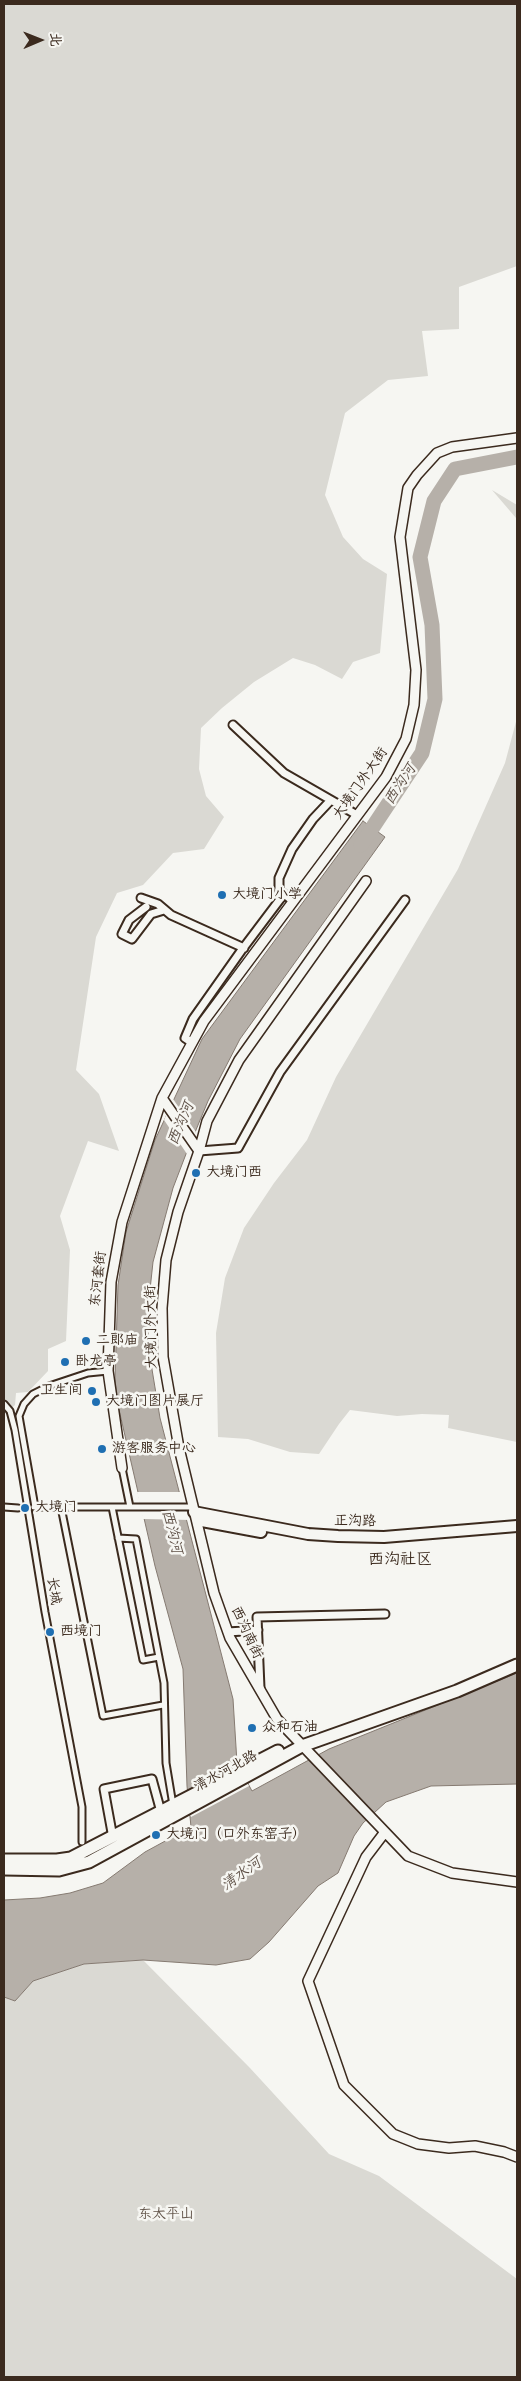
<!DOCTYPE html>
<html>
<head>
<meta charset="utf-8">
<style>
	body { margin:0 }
	#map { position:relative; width:521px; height:2381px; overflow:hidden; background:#f6f6f2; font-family:"Architects Daughter","LXGW WenKai TC",sans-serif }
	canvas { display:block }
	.frame { position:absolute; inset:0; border:5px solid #3b2a1e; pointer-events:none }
	.north { position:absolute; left:15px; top:15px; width:50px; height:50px; -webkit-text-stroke:4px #f6f6f2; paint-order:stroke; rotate:89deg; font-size:14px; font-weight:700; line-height:20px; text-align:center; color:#3b2a1e }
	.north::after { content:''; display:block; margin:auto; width:18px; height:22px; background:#3b2a1e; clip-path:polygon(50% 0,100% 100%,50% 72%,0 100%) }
</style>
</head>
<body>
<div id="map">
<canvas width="521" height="2381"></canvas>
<div class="frame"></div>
<div class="north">北</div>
</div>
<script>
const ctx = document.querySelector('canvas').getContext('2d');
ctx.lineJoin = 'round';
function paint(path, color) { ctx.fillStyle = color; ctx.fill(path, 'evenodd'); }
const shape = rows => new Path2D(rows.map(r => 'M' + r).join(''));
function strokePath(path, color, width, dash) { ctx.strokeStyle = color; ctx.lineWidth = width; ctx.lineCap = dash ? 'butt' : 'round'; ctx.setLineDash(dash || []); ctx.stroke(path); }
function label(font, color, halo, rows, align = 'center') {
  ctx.font = font + ' "Architects Daughter","LXGW WenKai TC",sans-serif'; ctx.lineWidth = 5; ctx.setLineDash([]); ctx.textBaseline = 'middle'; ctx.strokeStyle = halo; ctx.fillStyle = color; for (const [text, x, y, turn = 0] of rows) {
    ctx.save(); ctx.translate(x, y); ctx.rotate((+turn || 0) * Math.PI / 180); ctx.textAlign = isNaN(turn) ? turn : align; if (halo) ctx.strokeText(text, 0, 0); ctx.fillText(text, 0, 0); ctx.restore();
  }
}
const green = shape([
	[4,4,517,4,517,266,459,287,459,329,422,331,428,376,388,380,345,413,325,495,343,537,363,559,387,574,380,653,353,662,342,679,315,665,293,658,254,682,222,708,201,728,199,769,206,796,224,817,204,849,173,853,143,885,117,893,96,937,76,1070,99,1094,119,1151,88,1141,60,1216,70,1250,66,1341,48,1349,48,1371,28,1392,16,1393,15,1405,4,1415],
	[492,490,517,505,517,519,516,518],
	[517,718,517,1442,448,1428,449,1415,422,1414,397,1416,350,1410,339,1424,319,1454,290,1452,248,1439,218,1437,216,1333,225,1278,244,1228,274,1183,307,1140,336,1077,458,869,505,763],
	[143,1960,250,2068,329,2154,379,2176,517,2279,517,2377,4,2377,4,1997,15,2001,33,1981,84,1964]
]);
const water = shape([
	[363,821,385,837,240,1039,208,1101,186,1154,173,1188,153,1262,149,1299,148,1345,160,1418,233,1699,237,1763,252,1791,329,1749,517,1673,517,1784,431,1786,386,1802,363,1823,354,1836,338,1873,318,1886,269,1942,250,1959,216,1965,143,1960,84,1964,33,1981,15,2001,4,1997,4,1900,40,1898,70,1893,103,1883,145,1852,191,1827,187,1786,183,1669,155,1566,117,1401,115,1378,118,1285,126,1232,155,1140,202,1039,363,821]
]);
const pier = shape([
	[173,1099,196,1132,187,1154,164,1120],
	[137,1492,183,1492,190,1520,143,1519],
	[237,1763,249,1786,191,1817,186,1805,185,1792]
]);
const river = shape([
	[361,845,422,753,435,699,432,625,420,557,434,501,455,469,517,457]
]);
const pedestrian = shape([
	[4,1404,10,1411,15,1430,45,1612,82,1807,82,1842],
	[122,1468,130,1507],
	[4,1507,18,1508],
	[34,1507,193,1507],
	[35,1507,19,1416,24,1404,33,1394,49,1386,88,1373,108,1371],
	[61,1507,103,1716,163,1705],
	[112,1507,143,1660,159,1657],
	[118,1538,136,1539,164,1683,166,1763,173,1805]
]);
const minor = shape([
	[233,725,284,773,357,815],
	[284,894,279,890,279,878,292,849,313,819,330,801],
	[141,898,158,904,171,915,244,948],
	[146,907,129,920,122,934,132,939,151,914,164,910],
	[191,1042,185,1038,193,1019,241,951,284,894,293,901],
	[199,1151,238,1148,280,1072,405,900],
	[228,1632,258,1630],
	[260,1688,257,1617,385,1614],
	[113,1838,104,1789,152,1779,161,1812]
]);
const tertiary = shape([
	[517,438,452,447,437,453,417,475,408,488,400,537,416,670,414,705,406,739,386,777,204,1021,162,1098,199,1151,178,1212,166,1260,162,1308,163,1357,179,1448,214,1593,230,1638,277,1719,408,1856,452,1873,517,1882],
	[199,1151,207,1121,239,1060,366,881],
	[122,1468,108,1371,111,1282,122,1222,162,1098],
	[385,1832,366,1857,308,1981,344,2085,393,2134,418,2144,449,2148,475,2146,504,2152,517,2157]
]);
const secondary = shape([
	[194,1512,308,1534,338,1536,384,1537,517,1526],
	[202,1521,261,1532]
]);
const primary = shape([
	[4,1860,57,1860,71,1858,278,1751],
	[4,1869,59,1870,89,1862,302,1746,457,1691,517,1665]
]);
const markers = [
	[222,895,5,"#1f6fb2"],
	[196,1173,5,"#1f6fb2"],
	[86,1341,5,"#1f6fb2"],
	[65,1362,5,"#1f6fb2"],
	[92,1391,5,"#1f6fb2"],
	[96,1402,5,"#1f6fb2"],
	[102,1449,5,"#1f6fb2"],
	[25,1508,5,"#1f6fb2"],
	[50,1632,5,"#1f6fb2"],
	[252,1728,5,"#1f6fb2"],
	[156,1835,5,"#1f6fb2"]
];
const streetNames = [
	["大境门外大街",361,784,-55],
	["东河套街",99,1279,-83],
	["大境门外大街",152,1327,-91],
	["正沟路",355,1522,1],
	["长城",53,1591,81],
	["西沟南街",246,1633,65],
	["清水河北路",226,1772,-29]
];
const poiNames = [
	["大境门小学",232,895],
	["大境门西",206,1173],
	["二郎庙",96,1341],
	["卧龙亭",75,1362],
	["卫生间",82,1391,"right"],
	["大境门图片展厅",106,1402],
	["游客服务中心",112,1449],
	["大境门",35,1508],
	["西境门",60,1632],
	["众和石油",262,1728],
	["大境门（口外东窑子）",166,1835]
];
const parkNames = [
	["东太平山",166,2215]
];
const waterNames = [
	["西沟河",401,785,-57],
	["西沟河",182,1124,-67],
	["西沟河",171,1532,76],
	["清水河",242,1875,-36]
];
const quarterNames = [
	["西沟社区",400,1561]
];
paint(green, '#dad9d3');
paint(water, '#b6b0a9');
strokePath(water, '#857a71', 1);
paint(pier, '#f6f6f2');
strokePath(river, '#b6b0a9', 15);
strokePath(pedestrian, '#3b2a1e', 9);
strokePath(minor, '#3b2a1e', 11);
strokePath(tertiary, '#3b2a1e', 12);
strokePath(secondary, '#3b2a1e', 14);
strokePath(primary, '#3b2a1e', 15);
strokePath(pedestrian, '#f6f6f2', 5);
strokePath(minor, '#f6f6f2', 7);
strokePath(tertiary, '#f6f6f2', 9);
strokePath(secondary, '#f6f6f2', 10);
strokePath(primary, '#f6f6f2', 11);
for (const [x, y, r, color] of markers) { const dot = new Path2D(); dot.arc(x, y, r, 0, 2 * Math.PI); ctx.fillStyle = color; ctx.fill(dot); strokePath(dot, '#f6f6f2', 2); }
label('14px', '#3b2a1e', '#f6f6f2', streetNames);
label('14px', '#3b2a1e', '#f6f6f2', poiNames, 'left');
label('14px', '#63564b', '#f6f6f2', parkNames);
label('italic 15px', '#605248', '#f6f6f2', waterNames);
label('16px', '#3b2a1e', '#f6f6f2', quarterNames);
</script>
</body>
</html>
